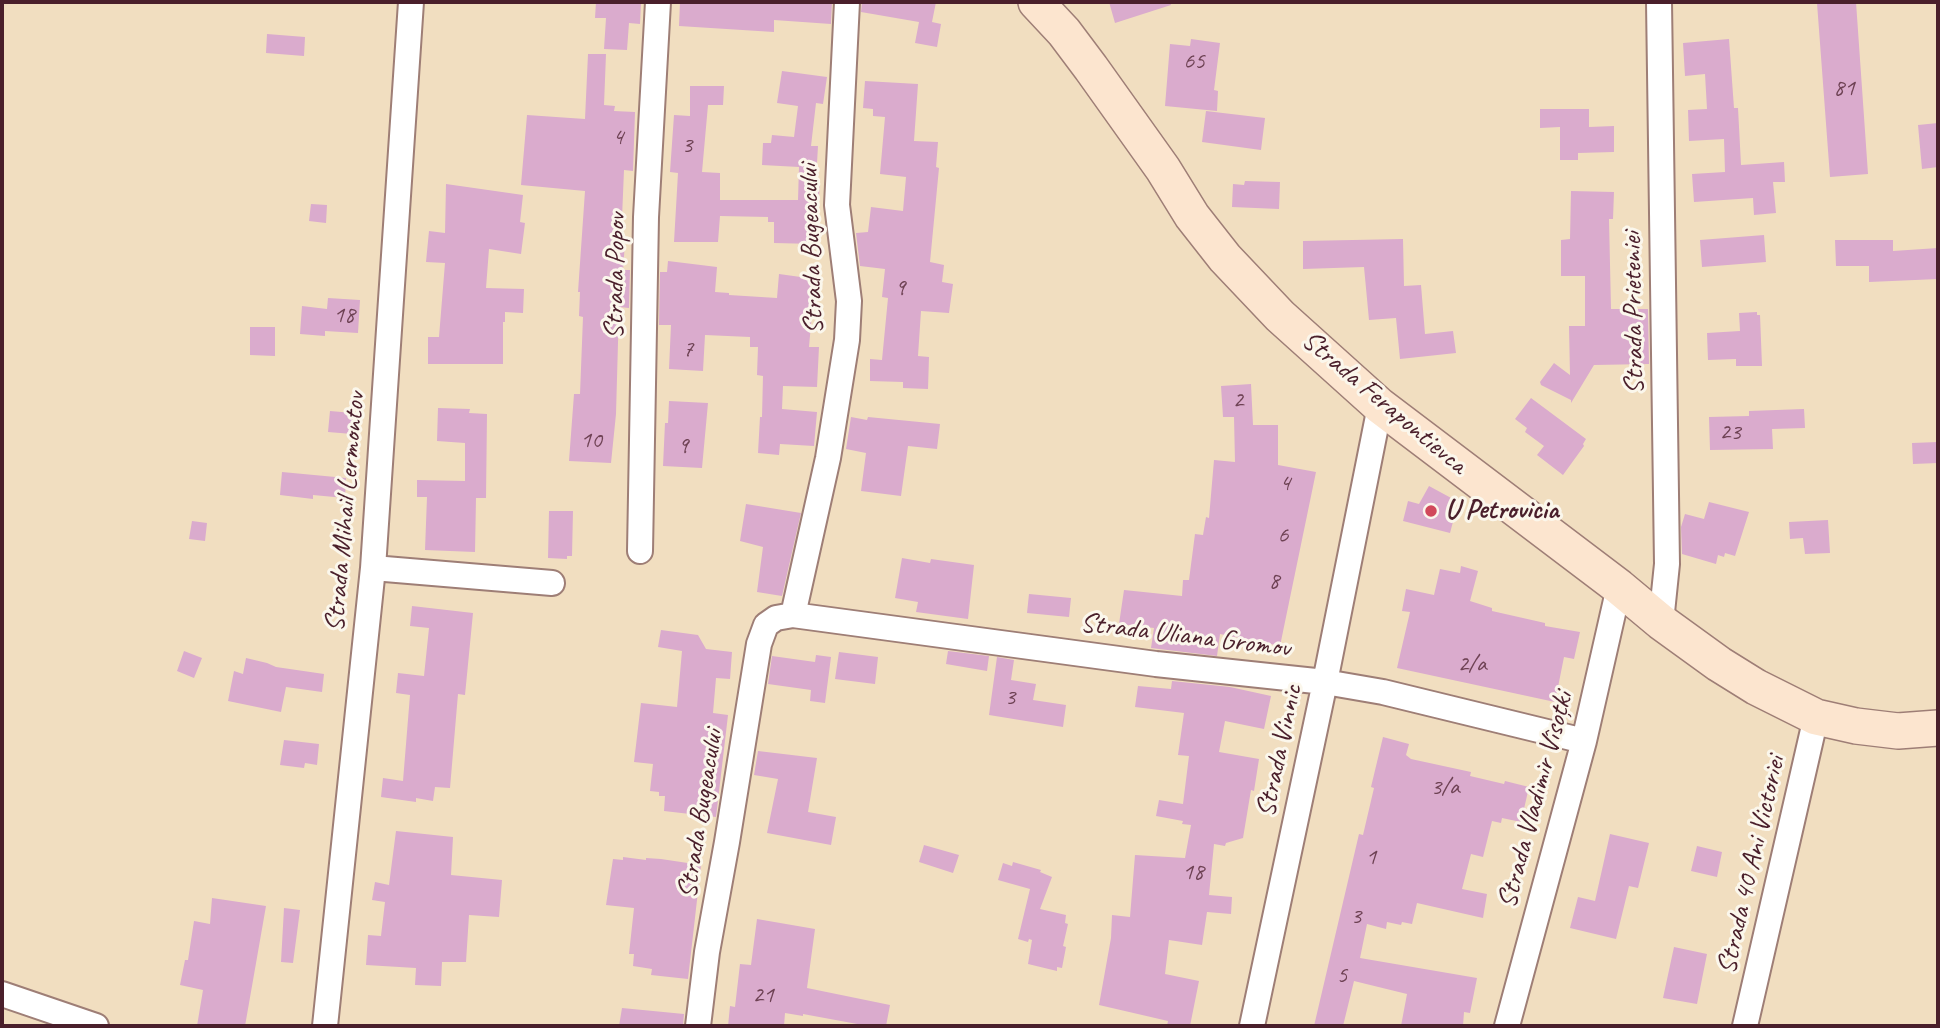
<!DOCTYPE html>
<html>
<head>
<meta charset="utf-8">
<style>
	body { margin:0 }
	#map { position:relative; width:1940px; height:1028px; overflow:hidden; background:#f1dec0; font-family:Caveat,sans-serif }
	canvas { display:block }
	.frame { position:absolute; inset:0; border:4px solid #4a1f2b; pointer-events:none }
</style>
</head>
<body>
<div id="map">
<canvas width="1940" height="1028"></canvas>
<div class="frame"></div>
</div>
<script>
const ctx = document.querySelector('canvas').getContext('2d');
ctx.lineJoin = 'round';
function paint(path, color) { ctx.fillStyle = color; ctx.fill(path, 'evenodd'); }
const shape = rows => new Path2D(rows.map(r => 'M' + r).join(''));
function strokePath(path, color, width, dash) { ctx.strokeStyle = color; ctx.lineWidth = width; ctx.lineCap = dash ? 'butt' : 'round'; ctx.setLineDash(dash || []); ctx.stroke(path); }
function label(font, color, halo, rows, align = 'center') {
  ctx.font = font + ' Caveat,sans-serif'; ctx.lineWidth = 6; ctx.setLineDash([]); ctx.textBaseline = 'middle'; ctx.strokeStyle = halo; ctx.fillStyle = color; for (const [text, x, y, turn = 0] of rows) {
    ctx.save(); ctx.translate(x, y); ctx.rotate((+turn || 0) * Math.PI / 180); ctx.textAlign = isNaN(turn) ? turn : align; if (halo) ctx.strokeText(text, 0, 0); ctx.fillText(text, 0, 0); ctx.restore();
  }
}
const building = shape([
	[596,2,641,2,640,24,629,23,627,50,604,49,606,18,595,18],
	[680,2,832,2,831,24,774,20,774,32,679,26],
	[862,2,936,2,932,22,941,24,937,47,915,43,919,22,861,12],
	[1109,2,1170,2,1171,5,1115,23],
	[1856,2,1868,174,1830,177,1817,3],
	[267,34,305,37,304,56,266,53],
	[1191,39,1220,43,1214,90,1218,91,1217,111,1165,106,1170,44,1190,46],
	[1729,39,1734,108,1738,108,1741,165,1784,162,1785,182,1773,182,1776,213,1754,215,1753,198,1694,202,1692,174,1725,172,1724,139,1689,141,1688,110,1707,109,1705,74,1685,76,1683,43],
	[588,54,606,54,604,105,615,106,614,111,635,112,633,171,624,170,621,242,625,242,623,270,630,270,629,308,619,307,616,414,611,463,569,461,574,394,580,394,583,317,579,316,580,292,578,292,585,191,521,185,527,115,585,119],
	[782,71,827,77,823,104,816,103,811,146,818,146,816,180,820,181,819,196,815,196,815,244,774,243,774,222,768,222,768,217,720,216,718,242,674,242,678,173,670,172,674,115,690,116,690,86,724,86,723,105,708,105,702,172,720,173,720,200,798,200,799,167,762,165,763,143,771,143,772,135,794,137,798,106,777,103],
	[865,81,918,84,914,141,938,142,936,167,939,168,930,262,944,265,942,282,953,284,949,313,921,311,918,356,929,357,928,389,903,388,903,382,870,381,870,359,882,360,888,298,882,297,885,269,860,266,856,233,868,232,871,207,903,211,906,177,880,174,885,117,873,116,873,109,863,108],
	[1540,109,1589,109,1589,127,1614,126,1614,152,1578,153,1578,160,1560,160,1560,127,1540,128],
	[1206,111,1265,118,1261,150,1202,142],
	[1938,123,1938,167,1922,169,1918,125],
	[1245,181,1280,182,1279,209,1232,207,1233,184,1244,185],
	[446,184,523,195,520,222,525,223,521,254,489,249,486,288,524,289,523,313,505,312,505,322,503,322,503,364,428,364,428,337,439,337,445,263,426,262,429,231,445,233],
	[1571,191,1614,192,1613,219,1609,219,1611,309,1648,309,1649,364,1594,365,1571,403,1571,400,1541,385,1540,382,1554,363,1570,375,1569,326,1585,326,1585,276,1561,276,1561,240,1570,239],
	[311,204,327,205,326,223,309,221],
	[1764,235,1766,262,1702,267,1700,240],
	[1403,239,1404,286,1421,285,1425,334,1453,331,1456,353,1400,359,1396,318,1369,320,1364,267,1303,269,1303,241],
	[1835,240,1893,240,1893,251,1938,248,1938,279,1869,282,1869,266,1836,266],
	[668,261,717,267,715,292,729,293,729,295,777,298,779,274,815,279,809,347,819,347,817,387,783,386,782,409,817,412,814,446,780,444,779,455,758,453,760,417,762,417,763,376,757,375,758,347,750,347,750,337,705,335,703,371,669,369,671,325,659,325,660,272,667,272],
	[328,298,360,300,358,333,325,331,325,336,300,334,302,306,327,309],
	[1757,312,1757,315,1760,315,1762,366,1736,366,1736,359,1708,360,1707,333,1740,331,1739,313],
	[250,327,275,327,275,356,250,355],
	[1251,384,1253,425,1278,425,1278,465,1316,472,1280,646,1220,634,1217,656,1151,648,1154,628,1119,624,1124,590,1182,596,1183,580,1189,580,1195,534,1203,535,1206,517,1209,518,1214,460,1235,462,1234,417,1223,417,1221,386],
	[1531,398,1586,439,1583,444,1584,446,1563,475,1537,455,1544,446,1525,432,1527,428,1515,419],
	[669,401,708,403,702,468,663,466,665,423,668,423],
	[438,408,470,409,469,413,487,414,486,498,476,498,475,552,425,550,427,497,417,497,417,480,465,481,465,443,437,441],
	[1804,409,1805,428,1772,429,1773,449,1710,450,1709,417,1749,416,1749,411],
	[330,411,353,413,352,434,328,432],
	[851,417,867,420,868,417,940,424,937,449,908,446,901,496,861,491,866,453,846,449],
	[1938,442,1938,463,1913,464,1912,443],
	[282,472,346,478,345,498,313,495,313,499,280,495],
	[1429,486,1453,499,1446,512,1455,514,1450,533,1403,521,1408,501,1419,504],
	[1709,502,1749,512,1735,556,1725,553,1724,557,1718,555,1716,564,1682,554,1681,527,1685,514,1704,519],
	[746,504,801,513,782,596,757,592,763,547,740,541],
	[549,511,573,511,572,556,567,556,567,559,548,558],
	[1828,520,1830,553,1805,554,1803,538,1790,539,1789,522],
	[192,521,207,523,205,541,189,539],
	[902,558,930,563,931,559,974,565,968,619,916,612,918,602,895,598],
	[1461,566,1478,571,1470,601,1492,608,1492,611,1545,623,1545,626,1580,632,1574,659,1564,657,1555,702,1397,668,1410,612,1402,611,1406,589,1434,595,1440,569,1460,573],
	[1029,594,1071,598,1069,617,1027,613],
	[412,606,473,613,465,695,458,694,450,788,435,787,433,801,416,798,416,802,381,797,383,778,403,781,410,695,396,693,398,673,424,676,429,628,410,626],
	[661,630,698,635,706,649,732,652,730,679,716,678,713,713,728,715,716,817,664,811,665,796,659,796,659,792,650,791,653,764,634,762,641,703,677,707,682,651,658,647],
	[184,651,202,658,194,678,177,671],
	[948,651,989,656,987,671,946,664],
	[839,652,878,657,875,684,835,679],
	[816,655,831,657,825,703,810,701,811,690,768,684,772,656,815,662],
	[997,657,1014,660,1011,680,1036,684,1033,700,1066,705,1063,727,989,715],
	[246,658,267,663,276,667,324,674,322,692,286,687,281,712,228,701,234,671,243,674],
	[1172,681,1230,687,1271,696,1264,729,1225,721,1219,752,1259,759,1254,791,1251,790,1243,838,1226,843,1225,846,1214,844,1209,895,1232,897,1231,914,1207,912,1202,945,1169,940,1165,974,1199,981,1190,1026,1167,1026,1168,1021,1099,1005,1111,938,1112,915,1130,917,1135,855,1185,858,1191,825,1182,824,1183,821,1156,816,1159,800,1183,804,1189,756,1178,755,1184,713,1135,707,1138,686,1171,689],
	[1383,737,1409,744,1406,755,1411,759,1471,772,1470,776,1504,784,1505,781,1529,787,1521,822,1502,818,1501,823,1492,821,1483,857,1471,854,1462,889,1487,894,1483,918,1417,903,1412,924,1402,922,1401,925,1387,922,1386,929,1367,924,1360,958,1477,978,1470,1013,1464,1012,1463,1026,1401,1026,1407,994,1354,981,1343,1026,1314,1026,1359,834,1363,835,1374,788,1371,787],
	[284,740,319,744,317,765,305,763,304,768,280,765],
	[758,751,817,758,808,812,836,817,831,845,767,833,778,779,754,775],
	[396,831,453,837,451,875,502,880,499,917,469,915,466,962,442,962,441,986,415,985,416,968,366,965,368,935,381,936,385,902,372,900,375,882,389,885],
	[1610,834,1649,843,1638,888,1629,886,1616,939,1570,928,1578,897,1595,901],
	[924,845,959,855,953,873,919,862],
	[1697,846,1722,852,1717,877,1691,871],
	[623,857,646,860,646,858,661,859,701,865,688,979,651,975,652,969,633,966,634,954,629,954,634,908,606,905,613,859,623,860],
	[1013,862,1041,870,1040,872,1052,877,1040,909,1066,915,1065,923,1068,924,1063,946,1066,947,1062,968,1057,967,1057,971,1028,964,1032,940,1029,939,1028,942,1018,939,1030,889,998,880,1003,863,1012,866],
	[212,898,266,906,245,1026,197,1026,203,990,180,985,185,960,188,960,194,921,210,924],
	[284,908,300,910,293,963,281,962],
	[757,919,815,929,807,988,890,1005,886,1026,868,1026,803,1014,803,1016,785,1013,784,1026,728,1026,730,1006,735,1007,740,964,751,965],
	[1674,947,1707,954,1697,1004,1663,998],
	[622,1008,684,1014,683,1026,619,1026]
]);
const minor = shape([
	[1659,2,1667,564,1661,622],
	[640,551,646,217,658,2],
	[373,568,552,583],
	[793,615,828,458,847,340,849,301,837,205,847,2],
	[2,994,96,1026],
	[325,1026,373,568,411,2],
	[698,1026,707,952,727,842,759,644,766,625,776,618,793,615,1156,664,1325,682,1383,692,1584,741],
	[1252,1026,1325,682,1380,406],
	[1507,1026,1584,741,1619,587],
	[1745,1026,1816,717]
]);
const secondary = shape([
	[1036,2,1064,32,1091,68,1163,169,1192,216,1225,258,1280,316,1380,406,1619,587,1661,622,1719,664,1756,687,1816,717,1856,726,1898,731,1938,728]
]);
const markers = [
	[1431,511,7,"#d1495b"]
];
const numberNames = [
	["65",1194,62],
	["81",1844,89],
	["4",618,138],
	["3",687,146],
	["9",900,289],
	["18",344,316],
	["7",688,350],
	["2",1238,401],
	["23",1730,433],
	["10",591,441],
	["9",683,447],
	["4",1285,484],
	["6",1283,536],
	["8",1274,582],
	["2/a",1472,665],
	["3",1010,698],
	["3/a",1445,788],
	["1",1371,858],
	["18",1193,873],
	["3",1356,917],
	["5",1342,976],
	["21",763,996]
];
const streetNames = [
	["Strada Bugeacului",812,249,-92],
	["Strada Popov",616,276,-89],
	["Strada Prieteniei",1634,313,-91],
	["Strada Ferapontievca",1384,403,40],
	["Strada Mihail Lermontov",346,512,-85],
	["Strada Uliana Gromov",1185,636,7],
	["Strada Vinnic",1280,751,-78],
	["Strada Vladimir Vîsoțki",1536,800,-75],
	["Strada Bugeacului",701,814,-81],
	["Strada 40 Ani Victoriei",1752,865,-77]
];
const poiNames = [
	["U Petrovicia",1445,511]
];
paint(building, '#daabcd');
strokePath(minor, '#9e7e76', 28);
strokePath(secondary, '#9e7e76', 38);
strokePath(minor, '#fff', 24);
strokePath(secondary, '#fce5cf', 35);
for (const [x, y, r, color] of markers) { const dot = new Path2D(); dot.arc(x, y, r, 0, 2 * Math.PI); ctx.fillStyle = color; ctx.fill(dot); strokePath(dot, '#fbf7ec', 2.5); }
label('24px', '#6e4254', null, numberNames);
label('28px', '#4a1f2b', '#fbf7ec', streetNames);
label('bold 28px', '#4a1f2b', '#fbf7ec', poiNames, 'left');
</script>
</body>
</html>
